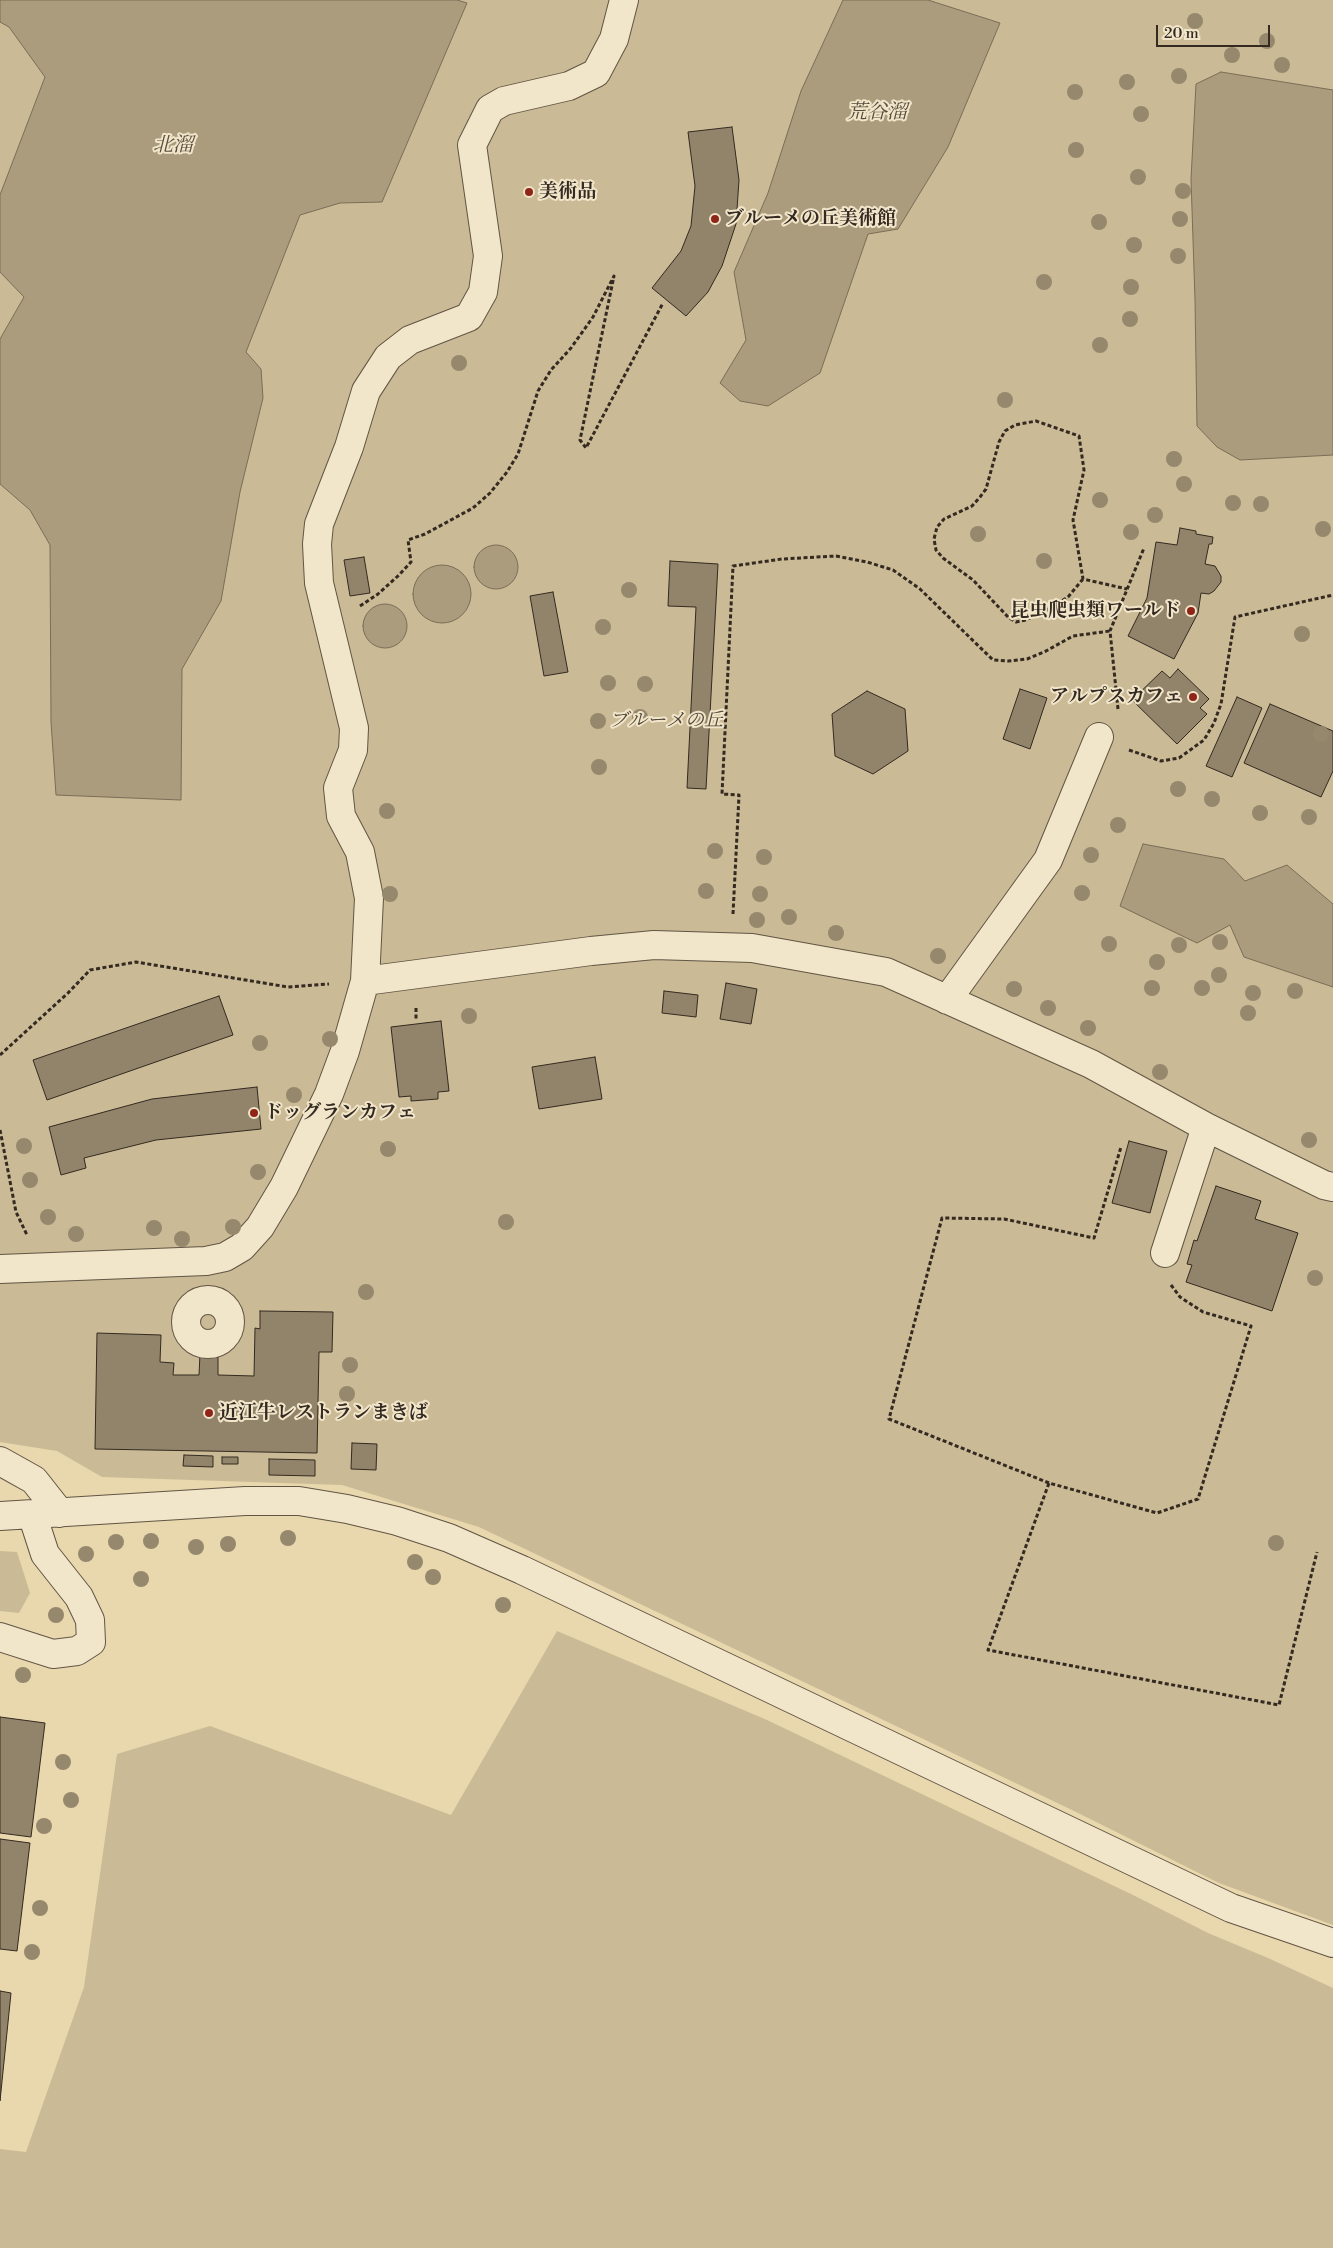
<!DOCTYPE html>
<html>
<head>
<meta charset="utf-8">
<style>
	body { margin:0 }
	#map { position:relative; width:1333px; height:2248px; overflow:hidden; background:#e9d7ad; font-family:"Libre Bodoni",serif }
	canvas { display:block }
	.scale { position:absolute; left:1156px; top:25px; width:114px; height:22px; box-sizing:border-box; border:2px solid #342a21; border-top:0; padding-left:6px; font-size:15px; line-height:18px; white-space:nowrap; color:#342a21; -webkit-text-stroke:4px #f1e5ca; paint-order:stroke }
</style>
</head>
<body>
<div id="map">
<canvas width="1333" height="2248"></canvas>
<div class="scale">20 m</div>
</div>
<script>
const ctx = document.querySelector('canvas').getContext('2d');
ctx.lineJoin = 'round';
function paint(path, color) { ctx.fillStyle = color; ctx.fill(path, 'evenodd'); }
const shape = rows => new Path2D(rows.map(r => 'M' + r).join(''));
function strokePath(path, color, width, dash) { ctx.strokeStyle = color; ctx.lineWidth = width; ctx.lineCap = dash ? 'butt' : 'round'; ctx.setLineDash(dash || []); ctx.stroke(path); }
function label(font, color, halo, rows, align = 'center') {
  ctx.font = font + ' "Libre Bodoni","Noto Serif JP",serif'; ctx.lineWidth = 4; ctx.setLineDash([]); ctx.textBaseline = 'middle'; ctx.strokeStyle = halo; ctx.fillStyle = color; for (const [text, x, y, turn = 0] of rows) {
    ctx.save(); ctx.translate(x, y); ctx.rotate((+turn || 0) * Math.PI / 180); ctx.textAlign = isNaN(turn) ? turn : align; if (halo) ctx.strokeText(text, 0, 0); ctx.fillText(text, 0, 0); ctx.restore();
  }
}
const green = shape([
	[0,0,1333,0,1333,1925,1219,1883,1072,1810,479,1527,342,1485,102,1477,57,1451,0,1442],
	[0,1551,17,1552,30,1593,19,1613,0,1611],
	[557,1631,767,1720,1135,1896,1208,1933,1268,1958,1333,1988,1333,2248,0,2248,0,2149,26,2152,84,1987,117,1754,210,1726,451,1815]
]);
const water = shape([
	[0,0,457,0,467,3,382,202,340,203,300,215,246,352,261,369,263,398,240,492,221,601,182,669,181,800,56,795,51,722,50,545,30,510,0,484,0,339,24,297,0,272,0,195,45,77,9,27,0,22,0,0],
	[843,0,928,0,1000,23,948,147,898,229,868,234,820,373,768,406,740,401,720,383,746,340,734,272,768,193,801,91,843,0],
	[1221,72,1333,90,1333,455,1240,460,1217,447,1197,426,1195,300,1191,179,1196,84,1221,72],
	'474 567a22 22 0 1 1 44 0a22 22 0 1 1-44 0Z',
	'413 594a29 29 0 1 1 58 0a29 29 0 1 1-58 0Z',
	'363 626a22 22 0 1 1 44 0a22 22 0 1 1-44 0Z',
	[1143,844,1224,859,1245,881,1287,865,1333,904,1333,987,1244,957,1230,925,1197,943,1120,906,1143,844]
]);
const building = shape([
	[732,127,739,180,736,224,722,266,708,292,686,316,652,288,681,251,691,226,695,186,688,132,732,127],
	[1180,528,1196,531,1196,534,1213,537,1212,544,1209,544,1205,564,1215,566,1221,576,1221,582,1214,591,1209,594,1201,593,1198,613,1174,659,1128,636,1147,598,1156,542,1177,545,1180,528],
	[364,557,370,593,350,596,344,560,364,557],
	[670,561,718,564,706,789,687,788,696,607,668,606,670,561],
	[553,592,568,672,544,676,530,596,553,592],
	[1178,669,1209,699,1200,708,1207,714,1177,744,1132,700,1162,671,1170,678,1178,669],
	[1020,689,1047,698,1030,749,1003,739,1020,689],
	[867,691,905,709,908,751,873,774,835,756,832,714,867,691],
	[1237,697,1262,708,1232,777,1206,766,1237,697],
	[1270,704,1333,731,1333,771,1321,797,1244,763,1270,704],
	[726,983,757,989,751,1024,720,1019,726,983],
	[664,991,698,995,696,1017,662,1013,664,991],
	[219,996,233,1035,47,1100,33,1060,219,996],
	[441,1021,449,1091,438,1092,438,1099,411,1101,411,1096,399,1097,391,1027,441,1021],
	[595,1057,602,1099,539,1109,532,1067,595,1057],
	[257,1087,261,1129,156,1140,84,1158,86,1168,61,1175,49,1127,152,1099,257,1087],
	[1129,1141,1167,1151,1150,1213,1112,1203,1129,1141],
	[1216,1186,1261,1201,1255,1219,1298,1233,1272,1311,1186,1282,1192,1265,1187,1264,1194,1240,1197,1241,1216,1186],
	[260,1311,333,1312,332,1352,319,1352,317,1453,95,1449,97,1333,161,1335,160,1362,174,1363,173,1375,199,1375,200,1354,218,1353,218,1375,254,1376,255,1328,260,1329,260,1311],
	[352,1443,377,1444,376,1470,351,1469,352,1443],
	[184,1455,213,1456,213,1467,183,1466,184,1455],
	[222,1457,238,1457,238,1464,222,1464,222,1457],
	[269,1459,315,1460,315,1476,269,1475,269,1459],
	[0,1717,45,1723,31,1837,0,1833,0,1717],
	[0,1839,30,1843,17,1951,0,1949,0,1839],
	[0,1991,11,1993,0,2101,0,1991]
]);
const path = shape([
	[1083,579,1068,597,1045,611,1026,620,1016,622,1009,618,973,580,943,558,936,550,934,539,937,527,944,519,972,506,980,497,986,489,999,442,1005,431,1015,425,1036,421,1079,436,1084,470,1073,520,1083,579,1127,589],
	[360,606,378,594,399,575,411,562,408,540,425,534,473,508,490,493,507,472,518,454,538,391,551,370,571,348,593,317,614,276,580,440,586,448,663,303],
	[1118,709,1110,631,1144,548],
	[1129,750,1161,761,1179,758,1204,740,1214,723,1221,704,1235,617,1333,595],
	[733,914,739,795,722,794,733,566,782,559,836,556,867,562,893,570,920,589,993,660,1008,661,1027,659,1046,651,1073,636,1110,631],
	[416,1008,416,1020],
	[0,1055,68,993,90,970,136,962,288,987,329,984],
	[0,1130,16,1212,27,1235],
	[1171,1285,1180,1297,1203,1312,1251,1326,1198,1499,1157,1513,1049,1483,988,1650,1279,1705,1317,1552],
	[1049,1483,889,1419,942,1218,1004,1219,1094,1238,1121,1147]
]);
const minor = shape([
	[365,981,591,951,654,945,752,948,886,972,1091,1064,1206,1127,1324,1185,1333,1187],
	[947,1000,1048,860,1099,737],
	[1165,1253,1206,1127],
	[0,1269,206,1261,225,1257,242,1247,260,1227,284,1187,329,1094,345,1051,365,981,369,898,360,852,341,816,338,788,353,750,354,728,319,583,317,544,319,524,349,447,366,391,388,357,410,340,469,317,483,292,488,256,472,145,490,109,504,101,569,86,596,73,614,39,624,0],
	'186 1322a22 22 0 1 1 44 0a22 22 0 1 1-44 0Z',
	[0,1461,34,1480,60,1513],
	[0,1516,245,1501,299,1501,347,1509,397,1521,449,1538,522,1570,1231,1908,1333,1943],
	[0,1637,53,1654,77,1651,91,1642,90,1620,79,1597,45,1554,32,1514]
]);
const trees = [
	[1195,21],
	[1267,41],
	[1232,55],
	[1282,65],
	[1179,76],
	[1127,82],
	[1075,92],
	[1141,114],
	[1076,150],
	[1138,177],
	[1183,191],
	[1180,219],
	[1099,222],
	[1134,245],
	[1178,256],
	[1044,282],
	[1131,287],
	[1130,319],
	[1100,345],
	[459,363],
	[1005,400],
	[1174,459],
	[1184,484],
	[1100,500],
	[1233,503],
	[1261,504],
	[1155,515],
	[1323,529],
	[1131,532],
	[978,534],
	[1044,561],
	[629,590],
	[603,627],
	[1302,634],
	[608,683],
	[645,684],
	[640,717],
	[598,721],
	[1321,734],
	[599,767],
	[1178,789],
	[1212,799],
	[387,811],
	[1260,813],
	[1309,817],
	[1118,825],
	[715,851],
	[1091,855],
	[764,857],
	[706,891],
	[1082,893],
	[390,894],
	[760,894],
	[789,917],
	[757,920],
	[836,933],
	[1220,942],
	[1109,944],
	[1179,945],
	[938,956],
	[1157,962],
	[1219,975],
	[1152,988],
	[1202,988],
	[1014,989],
	[1295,991],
	[1253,993],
	[1048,1008],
	[1248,1013],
	[469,1016],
	[1088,1028],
	[330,1039],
	[260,1043],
	[1160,1072],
	[294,1095],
	[1309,1140],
	[24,1146],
	[388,1149],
	[258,1172],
	[30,1180],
	[48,1217],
	[506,1222],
	[233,1227],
	[154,1228],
	[76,1234],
	[182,1239],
	[1315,1278],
	[366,1292],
	[350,1365],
	[347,1394],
	[288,1538],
	[151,1541],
	[116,1542],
	[1276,1543],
	[228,1544],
	[196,1547],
	[86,1554],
	[415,1562],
	[433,1577],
	[141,1579],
	[503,1605],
	[56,1615],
	[23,1675],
	[63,1762],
	[71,1800],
	[44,1826],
	[40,1908],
	[32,1952]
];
const markers = [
	[529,192,5,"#8f2418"],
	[715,219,5,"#8f2418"],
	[1191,611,5,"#8f2418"],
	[1193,697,5,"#8f2418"],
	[254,1113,5,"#8f2418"],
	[209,1413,5,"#8f2418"]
];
const poiNames = [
	["美術品",539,192],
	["ブルーメの丘美術館",725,219],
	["昆虫爬虫類ワールド",1181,611,"right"],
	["アルプスカフェ",1183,697,"right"],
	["ドッグランカフェ",264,1113],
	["近江牛レストランまきば",219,1413]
];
const parkNames = [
	["ブルーメの丘",666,721]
];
const waterNames = [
	["荒谷溜",877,113],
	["北溜",173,146]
];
paint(green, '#caba95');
paint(water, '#ab9c7d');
strokePath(water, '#7b6e58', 1);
paint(building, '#92846a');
strokePath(building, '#342a21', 1);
strokePath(minor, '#615544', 30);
strokePath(path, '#342a21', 3, [4, 2.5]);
strokePath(minor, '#f1e5ca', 28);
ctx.fillStyle = '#96886d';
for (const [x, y] of trees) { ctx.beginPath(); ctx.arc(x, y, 8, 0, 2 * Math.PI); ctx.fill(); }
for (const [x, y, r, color] of markers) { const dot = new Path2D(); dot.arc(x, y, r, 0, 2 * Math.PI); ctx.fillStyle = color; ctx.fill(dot); strokePath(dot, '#f1e5ca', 2); }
label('bold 19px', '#342a21', '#f1e5ca', poiNames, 'left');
label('italic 19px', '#524738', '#f1e5ca', parkNames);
label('italic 20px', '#584c3d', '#f1e5ca', waterNames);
</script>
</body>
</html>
